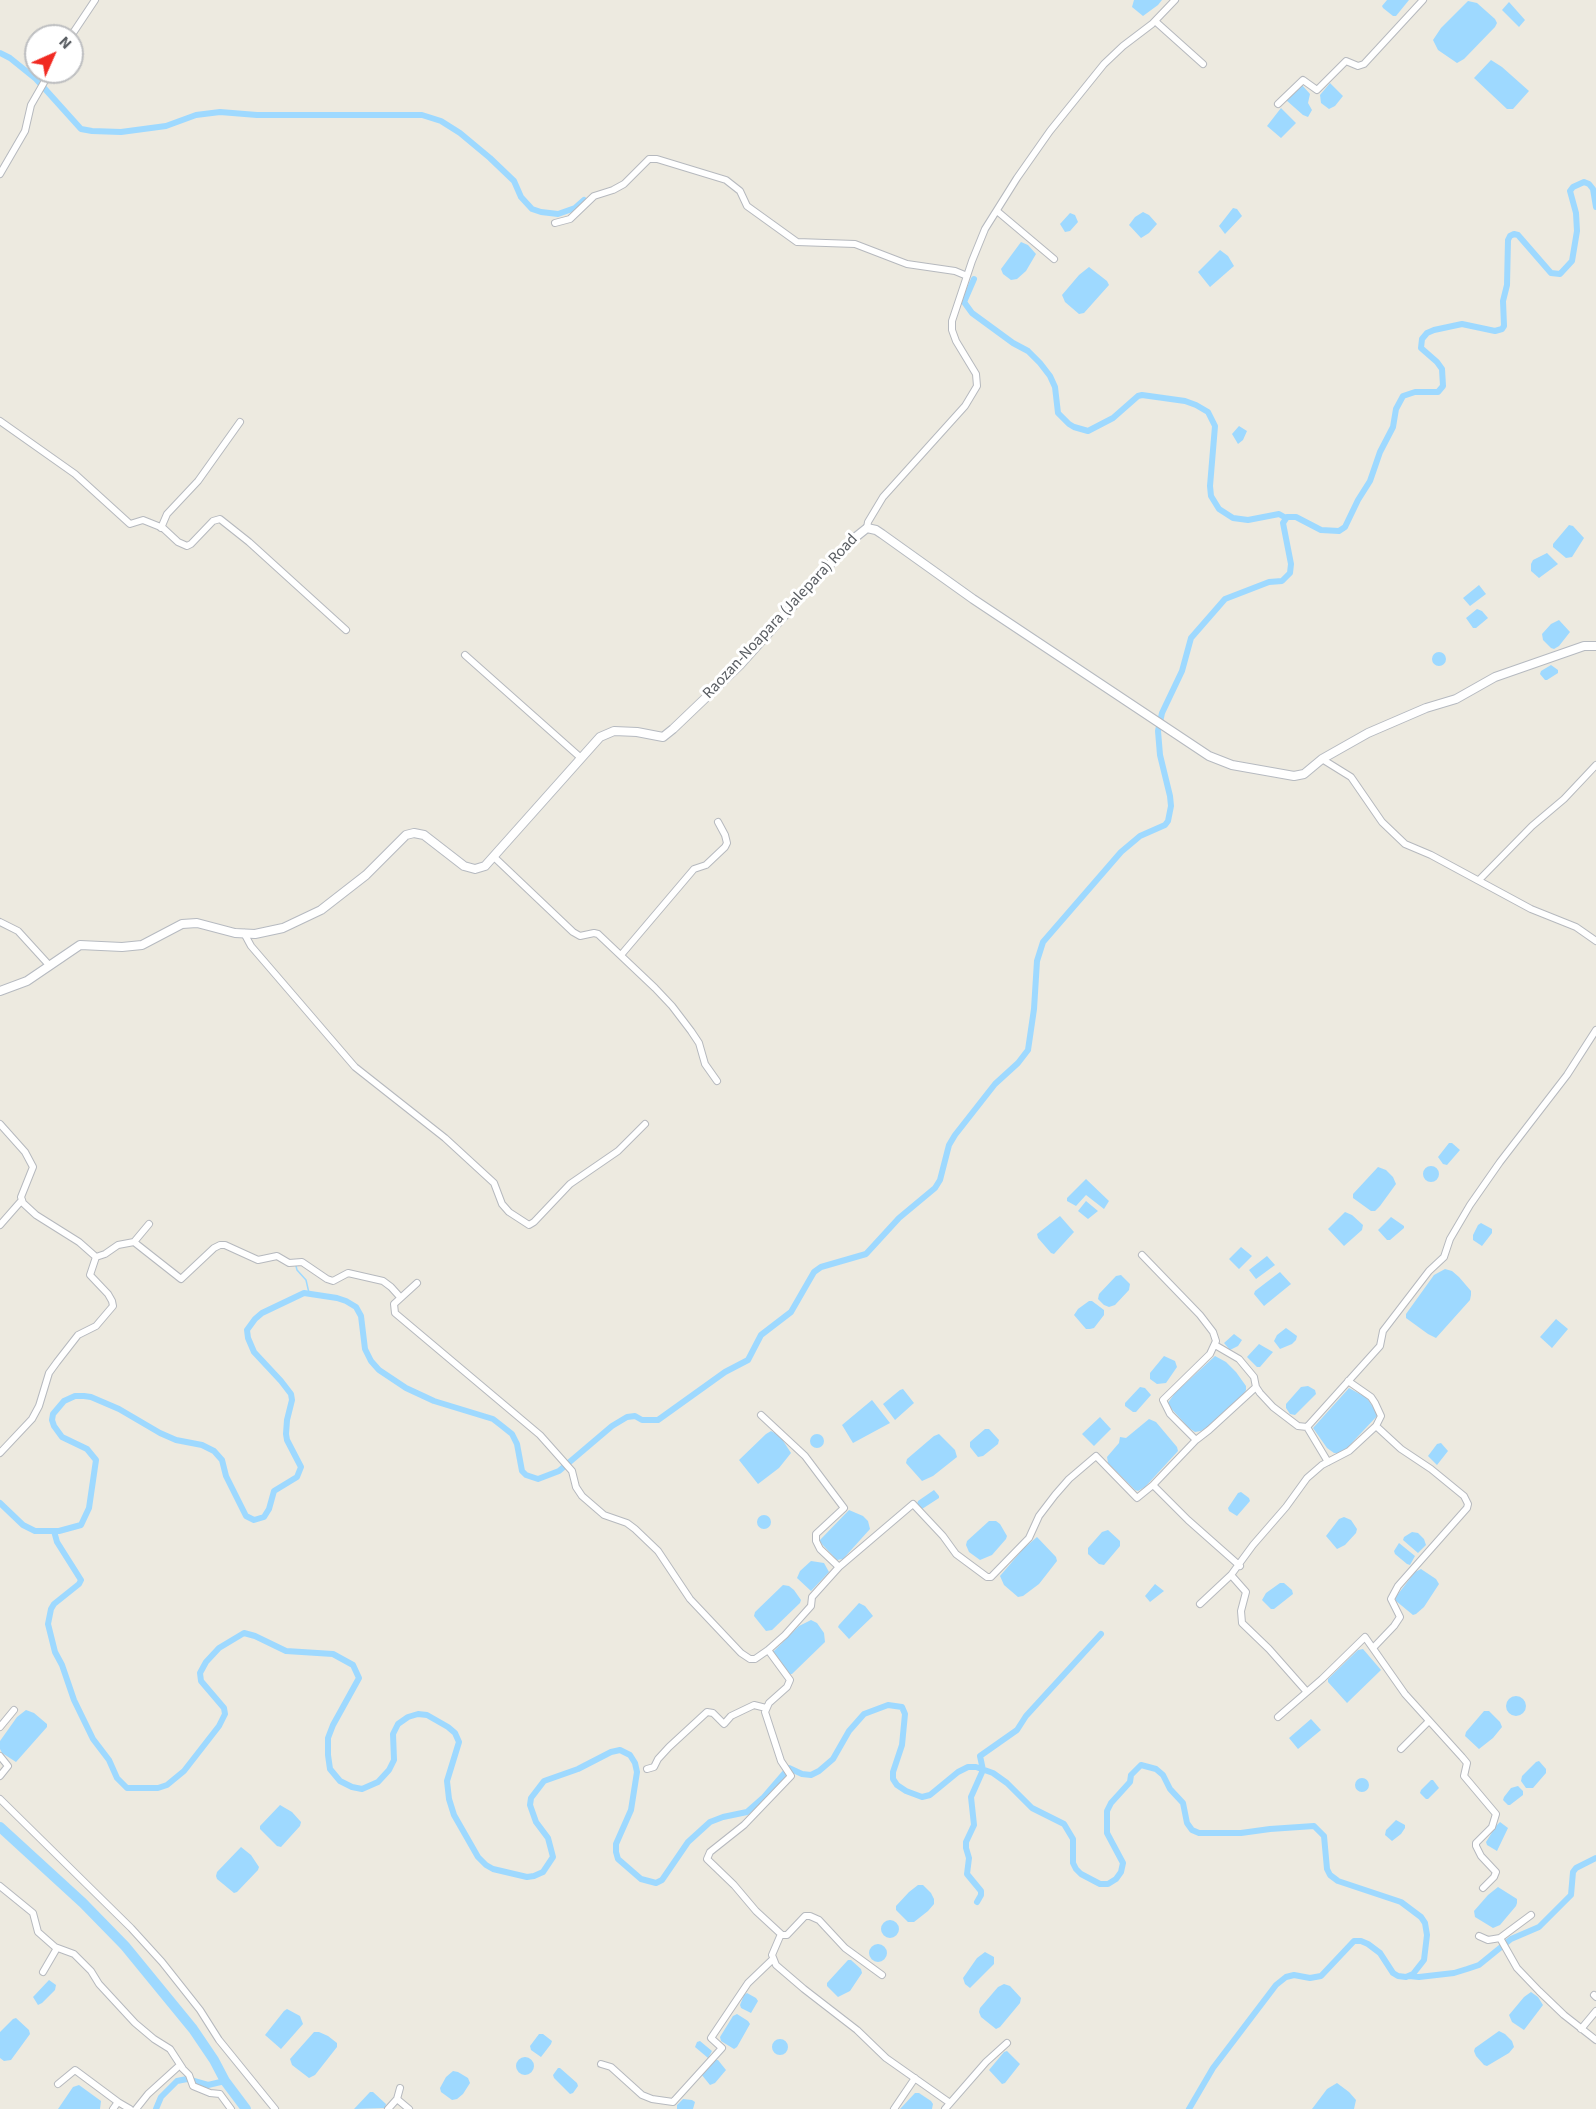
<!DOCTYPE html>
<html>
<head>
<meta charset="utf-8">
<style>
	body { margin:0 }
	#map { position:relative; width:1596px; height:2109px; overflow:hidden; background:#edeae0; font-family:"Source Sans 3",sans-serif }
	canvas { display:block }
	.north { position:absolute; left:24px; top:24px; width:60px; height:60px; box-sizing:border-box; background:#fff; border:2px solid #bdbec0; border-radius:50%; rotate:45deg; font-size:16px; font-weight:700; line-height:24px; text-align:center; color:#595d62 }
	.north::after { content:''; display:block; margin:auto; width:21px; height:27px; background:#f12a22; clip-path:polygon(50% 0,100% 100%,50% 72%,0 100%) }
</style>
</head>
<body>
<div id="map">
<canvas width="1596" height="2109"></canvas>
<div class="north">N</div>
</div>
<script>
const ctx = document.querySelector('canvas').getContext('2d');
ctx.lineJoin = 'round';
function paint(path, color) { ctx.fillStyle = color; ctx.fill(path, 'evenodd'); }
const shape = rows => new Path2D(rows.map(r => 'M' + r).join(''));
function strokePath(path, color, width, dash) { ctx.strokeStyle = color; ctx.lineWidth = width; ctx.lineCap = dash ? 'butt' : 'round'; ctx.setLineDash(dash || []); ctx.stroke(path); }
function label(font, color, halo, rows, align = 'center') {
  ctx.font = font + ' "Source Sans 3",sans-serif'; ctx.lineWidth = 6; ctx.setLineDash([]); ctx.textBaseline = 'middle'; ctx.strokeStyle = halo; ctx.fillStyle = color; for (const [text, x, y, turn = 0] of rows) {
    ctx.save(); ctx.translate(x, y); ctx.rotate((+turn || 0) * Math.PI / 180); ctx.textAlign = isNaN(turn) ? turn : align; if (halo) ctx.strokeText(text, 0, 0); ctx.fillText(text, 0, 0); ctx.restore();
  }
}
const water = shape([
	[1134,0,1162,0,1158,5,1143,16,1132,7],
	[1387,0,1409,0,1396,16,1393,16,1383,8,1382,6],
	[1468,1,1477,3,1495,19,1497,23,1495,27,1464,59,1457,63,1438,50,1433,40,1441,28],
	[1509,2,1525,20,1519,27,1502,10],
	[1491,60,1502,67,1529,91,1513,109,1507,109,1474,78],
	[1330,83,1343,96,1335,106,1329,109,1321,103,1320,95],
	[1302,85,1310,94,1308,103,1312,110,1308,117,1303,115,1286,100],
	[1281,108,1296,123,1281,138,1267,126],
	[1233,208,1237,209,1242,216,1225,234,1219,226],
	[1143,212,1149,215,1157,224,1149,233,1141,238,1129,225,1135,217],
	[1070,213,1075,215,1078,222,1070,231,1065,232,1060,224],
	[1021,242,1028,245,1036,254,1026,271,1017,279,1011,280,1003,274,1001,269],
	[1220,250,1228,256,1234,266,1210,287,1198,272],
	[1089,267,1107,281,1109,285,1084,313,1079,314,1065,302,1062,295,1079,275],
	[1239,426,1247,431,1243,440,1238,444,1232,434],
	[1569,525,1573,526,1584,538,1572,557,1566,558,1553,547,1553,544],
	[1547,553,1558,564,1539,578,1531,571,1531,564,1533,560],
	[1479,585,1486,594,1470,606,1463,598],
	[1477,609,1482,611,1488,618,1476,628,1473,628,1466,618],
	[1559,620,1570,632,1559,646,1554,649,1551,648,1543,640,1542,634,1551,624],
	'1432 659a7 7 0 1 1 14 0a7 7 0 1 1-14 0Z',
	[1551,665,1558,670,1558,673,1547,680,1545,680,1540,674,1541,671],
	[1449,1143,1452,1143,1460,1150,1447,1165,1443,1164,1438,1157],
	'1423 1174a8 8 0 1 1 16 0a8 8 0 1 1-16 0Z',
	[1378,1167,1386,1170,1393,1177,1396,1184,1380,1206,1375,1211,1371,1211,1353,1198,1353,1194],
	[1086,1179,1109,1201,1104,1209,1086,1195,1076,1206,1067,1201,1067,1198],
	[1086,1201,1098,1211,1088,1219,1078,1211],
	[1345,1212,1352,1215,1363,1225,1362,1230,1344,1246,1328,1229],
	[1060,1216,1074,1232,1054,1254,1051,1253,1038,1238,1037,1234],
	[1391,1217,1404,1226,1404,1228,1390,1240,1387,1240,1378,1230],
	[1481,1223,1492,1229,1492,1233,1482,1246,1473,1240,1473,1235,1478,1225],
	[1241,1247,1252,1256,1239,1269,1229,1259],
	[1267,1256,1275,1265,1256,1279,1249,1270],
	[1445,1269,1452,1271,1459,1277,1471,1291,1471,1295,1470,1300,1436,1338,1428,1334,1406,1318,1406,1314,1434,1275],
	[1280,1272,1291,1284,1264,1306,1254,1294,1255,1291],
	[1121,1275,1130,1284,1129,1290,1115,1305,1109,1307,1104,1305,1098,1299,1099,1294,1116,1276],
	[1089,1301,1092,1301,1104,1310,1104,1315,1094,1328,1090,1329,1086,1329,1074,1315,1078,1309],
	[1556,1319,1568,1329,1552,1348,1540,1337],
	[1286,1328,1297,1336,1296,1340,1292,1344,1280,1349,1274,1341,1277,1335],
	[1234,1334,1242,1340,1238,1346,1230,1350,1224,1343],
	[1259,1344,1273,1352,1260,1367,1257,1367,1247,1357],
	[1164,1356,1175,1361,1177,1367,1166,1383,1157,1384,1150,1379,1150,1373],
	[1215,1356,1226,1362,1236,1372,1246,1386,1246,1390,1243,1395,1213,1423,1201,1431,1195,1432,1189,1428,1167,1404,1175,1393],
	[1308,1386,1315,1390,1316,1394,1295,1415,1290,1414,1286,1408,1286,1404,1301,1387],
	[1140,1387,1145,1388,1151,1395,1136,1412,1133,1412,1125,1406,1125,1403],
	[1349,1388,1367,1398,1378,1415,1347,1448,1339,1453,1334,1453,1327,1448,1313,1428],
	[903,1389,914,1403,895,1420,883,1404,900,1390],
	[872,1400,890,1423,853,1443,842,1425],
	[1100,1417,1111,1429,1094,1446,1082,1434],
	[1149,1419,1156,1422,1177,1447,1178,1451,1145,1487,1138,1491,1135,1490,1108,1463,1107,1457,1119,1443,1120,1437,1126,1438],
	[985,1429,989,1429,999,1440,998,1444,983,1456,978,1457,970,1447,970,1442],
	[771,1431,780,1436,791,1453,779,1468,758,1484,739,1460,766,1434],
	[939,1434,955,1450,957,1457,933,1476,922,1481,906,1463,907,1459,934,1436],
	'810 1441a7 7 0 1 1 14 0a7 7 0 1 1-14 0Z',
	[1441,1443,1448,1451,1437,1465,1428,1456,1437,1444],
	[934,1490,939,1496,939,1498,922,1509,917,1504,918,1501],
	[1241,1492,1249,1498,1250,1501,1237,1516,1229,1511,1228,1508,1238,1493],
	[849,1510,863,1516,868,1521,870,1529,843,1559,837,1560,819,1541],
	'757 1522a7 7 0 1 1 14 0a7 7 0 1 1-14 0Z',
	[1344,1517,1351,1520,1357,1529,1356,1533,1345,1545,1337,1549,1326,1536,1339,1519],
	[989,1521,996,1521,1000,1524,1007,1536,1006,1539,992,1555,980,1560,969,1552,966,1545,967,1541],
	[1108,1530,1120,1541,1120,1546,1104,1565,1099,1564,1088,1554,1088,1548,1102,1532],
	[1412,1532,1418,1533,1424,1539,1426,1545,1418,1553,1403,1540,1404,1537],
	[1037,1537,1056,1557,1057,1561,1039,1584,1023,1596,1018,1597,1004,1585,1000,1576,1023,1549],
	[1399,1543,1415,1556,1410,1565,1407,1564,1395,1554,1394,1551],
	[811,1561,824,1563,829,1572,811,1591,797,1578,800,1571],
	[1421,1569,1436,1579,1439,1584,1424,1607,1416,1614,1413,1615,1396,1601,1395,1598,1415,1572],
	[1280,1583,1284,1583,1292,1590,1293,1594,1274,1609,1271,1609,1262,1600,1266,1593],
	[1155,1584,1164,1591,1150,1602,1145,1596],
	[783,1585,789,1586,794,1590,801,1600,800,1603,772,1630,766,1631,754,1616,755,1612],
	[859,1603,865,1606,873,1616,849,1639,838,1627,839,1625],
	[811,1620,817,1623,824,1633,825,1642,792,1674,790,1674,773,1652,799,1626],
	[1363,1649,1381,1670,1347,1703,1328,1682,1328,1679,1358,1650],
	'1506 1706a10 10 0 1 1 20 0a10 10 0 1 1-20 0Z',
	[26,1710,34,1713,47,1724,47,1727,16,1762,2,1753,0,1749,0,1741,17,1717],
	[1484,1711,1489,1711,1500,1722,1502,1727,1493,1738,1479,1749,1465,1736,1466,1732],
	[1311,1719,1321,1730,1298,1749,1289,1738],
	[1539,1761,1546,1769,1546,1773,1533,1788,1526,1788,1521,1781,1522,1776,1536,1762],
	'1355 1785a7 7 0 1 1 14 0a7 7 0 1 1-14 0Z',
	[1431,1780,1433,1780,1439,1788,1428,1799,1426,1799,1420,1793,1421,1790],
	[1518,1786,1523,1791,1523,1795,1510,1805,1508,1805,1503,1800,1504,1797,1511,1788],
	[280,1805,292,1812,301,1822,300,1826,281,1847,277,1846,260,1829,260,1826],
	[1396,1820,1405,1825,1405,1828,1401,1834,1392,1841,1385,1835,1386,1830],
	[1500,1822,1508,1828,1497,1851,1487,1845,1486,1842,1496,1826],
	[241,1847,251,1855,259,1867,258,1870,237,1892,234,1893,217,1879,216,1876,217,1872],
	[918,1885,923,1885,931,1893,934,1899,934,1904,928,1911,914,1922,908,1922,896,1910,896,1906,909,1892],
	[1498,1887,1517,1899,1517,1903,1516,1906,1500,1925,1493,1928,1475,1917,1474,1911,1488,1895],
	'881 1929a9 9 0 1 1 18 0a9 9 0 1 1-18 0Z',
	'869 1953a9 9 0 1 1 18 0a9 9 0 1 1-18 0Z',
	[985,1952,994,1957,994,1964,970,1988,965,1984,963,1978,977,1958],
	[848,1960,851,1960,861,1969,862,1973,850,1991,838,1997,827,1986,827,1983],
	[49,1980,56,1985,55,1990,42,2003,38,2005,33,1997],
	[1004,1984,1010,1986,1021,1998,1020,2003,1000,2027,996,2029,981,2017,979,2012,980,2008,998,1987],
	[1531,1992,1538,1997,1543,2005,1524,2030,1512,2022,1509,2015,1524,1997],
	[747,1993,756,1998,758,2001,751,2013,741,2008,740,2005,744,1995],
	[287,2009,300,2016,303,2024,281,2049,265,2035,284,2011],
	[737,2014,748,2021,750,2024,737,2047,734,2049,721,2041,720,2037,733,2016],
	[16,2018,29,2030,30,2034,11,2060,4,2061,0,2058,0,2032,13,2019],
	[1499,2031,1505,2034,1512,2041,1514,2047,1509,2053,1487,2066,1484,2065,1476,2056,1474,2051,1475,2048],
	[314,2032,319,2032,328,2036,337,2043,337,2047,315,2075,309,2078,292,2065,290,2059],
	[539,2034,543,2034,552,2041,551,2044,541,2057,531,2050,530,2046],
	'772 2047a8 8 0 1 1 16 0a8 8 0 1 1-16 0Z',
	[700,2041,712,2051,708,2058,695,2047,697,2042],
	[1007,2051,1020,2064,1005,2083,1002,2084,989,2070,1004,2052],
	'516 2066a9 9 0 1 1 18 0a9 9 0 1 1-18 0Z',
	[714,2060,718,2060,726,2070,715,2083,710,2085,701,2074],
	[558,2068,560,2068,577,2083,578,2086,573,2093,570,2094,554,2078,553,2075],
	[453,2071,458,2072,468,2078,470,2083,463,2094,457,2099,452,2100,441,2092,440,2088,446,2077],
	[1337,2083,1349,2092,1356,2100,1354,2109,1312,2109,1327,2089],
	[79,2085,101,2101,100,2109,58,2109,73,2087],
	[370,2092,373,2092,386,2104,385,2108,354,2109],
	[915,2093,919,2093,931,2101,933,2104,932,2109,900,2109],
	[683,2099,692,2100,695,2102,693,2109,677,2109,677,2105]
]);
const stream = shape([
	[296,1266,297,1270,306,1280,309,1293]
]);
const canal = shape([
	[0,53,10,58,36,79,81,129,92,131,121,132,166,126,196,115,220,112,257,115,422,115,441,121,460,133,490,158,514,181,521,197,532,209,541,212,558,214,575,208,584,200],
	[974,279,964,302,972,313,1013,343,1028,351,1040,363,1050,376,1055,387,1058,413,1069,424,1074,427,1088,431,1113,418,1138,396,1142,395,1185,401,1196,405,1208,412,1215,426,1210,486,1211,496,1219,509,1233,518,1248,520,1279,514,1286,518],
	[0,1503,23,1525,35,1531,59,1531,81,1525,89,1508,96,1460,87,1449,62,1437,54,1426,52,1420,53,1414,64,1401,75,1396,84,1396,91,1397,119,1409,160,1433,176,1440,202,1445,214,1451,222,1460,226,1476,246,1516,254,1520,264,1517,269,1509,274,1491,297,1477,301,1467,287,1440,286,1434,287,1420,292,1400,291,1394,281,1381,254,1352,248,1338,247,1330,255,1319,262,1313,304,1293,337,1298,346,1301,356,1307,361,1316,365,1349,371,1361,379,1370,406,1388,434,1401,493,1419,502,1426,512,1434,517,1444,522,1471,526,1475,538,1479,559,1471,612,1426,627,1417,635,1416,642,1420,658,1420,725,1372,748,1360,761,1335,791,1312,814,1272,821,1267,866,1254,899,1218,935,1188,940,1180,949,1145,955,1135,995,1084,1018,1063,1028,1050,1034,1009,1037,961,1043,942,1121,852,1140,836,1165,825,1168,821,1171,806,1170,796,1160,755,1158,731,1162,713,1182,671,1191,638,1225,599,1269,582,1282,581,1290,573,1291,564,1283,523,1287,517,1296,517,1321,530,1339,531,1345,527,1358,500,1370,481,1380,452,1393,427,1396,409,1403,396,1415,392,1438,392,1443,386,1442,369,1437,362,1421,348,1422,339,1427,333,1434,330,1462,324,1495,331,1502,329,1504,326,1503,301,1507,285,1508,240,1510,236,1514,234,1518,235,1551,273,1560,274,1572,261,1577,231,1576,213,1570,191,1573,187,1584,182,1589,184,1593,189,1596,207],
	[54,1531,57,1542,81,1580,79,1584,54,1604,51,1609,48,1624,55,1652,62,1665,74,1700,93,1739,109,1760,117,1778,127,1788,158,1788,167,1785,184,1771,219,1726,225,1714,224,1708,201,1681,200,1673,206,1662,219,1648,244,1633,255,1636,286,1651,333,1654,353,1665,359,1678,333,1725,328,1738,328,1755,330,1769,340,1781,352,1787,362,1789,378,1782,389,1770,394,1760,393,1734,398,1724,408,1717,418,1714,427,1715,448,1727,455,1733,459,1742,447,1781,449,1799,454,1815,478,1857,486,1865,493,1869,527,1877,534,1876,543,1872,553,1857,548,1838,536,1822,530,1805,531,1798,544,1781,578,1769,611,1752,620,1750,630,1755,635,1763,637,1772,631,1810,616,1844,616,1852,618,1859,641,1879,656,1883,662,1880,688,1842,710,1822,723,1817,747,1812,764,1797,789,1768,802,1774,811,1775,819,1771,833,1759,849,1731,864,1714,888,1705,902,1707,905,1714,902,1745,893,1772,893,1779,897,1785,906,1791,922,1797,930,1795,958,1772,968,1767,976,1767,993,1773,1007,1783,1032,1808,1064,1824,1073,1839,1073,1863,1076,1869,1081,1874,1100,1884,1108,1884,1116,1879,1121,1872,1123,1863,1107,1833,1107,1811,1111,1803,1130,1782,1131,1775,1141,1765,1156,1769,1163,1775,1170,1789,1183,1803,1187,1823,1192,1830,1199,1833,1241,1833,1270,1829,1314,1826,1324,1836,1327,1869,1330,1875,1338,1881,1401,1902,1421,1917,1425,1923,1427,1935,1424,1960,1413,1974,1406,1977,1398,1976,1393,1973,1380,1953,1368,1944,1361,1941,1354,1941,1321,1976,1310,1978,1294,1975,1286,1977,1276,1985,1213,2068,1189,2109],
	[977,1902,981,1895,981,1891,967,1874,969,1858,966,1848,966,1842,974,1825,971,1797,983,1770,980,1756,1017,1730,1026,1716,1101,1634],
	[1409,1976,1419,1977,1454,1973,1467,1969,1479,1965,1511,1939,1539,1927,1571,1895,1573,1872,1576,1868,1596,1858],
	[156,2109,161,2097,177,2081,187,2079,208,2085,225,2081]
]);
const river = shape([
	[0,1827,83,1903,125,1946,193,2029,214,2060,225,2081,246,2109]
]);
const street = shape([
	[1155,21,1203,64],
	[71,36,95,0],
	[1278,104,1303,80,1317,90,1346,61,1358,66,1364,64,1423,0],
	[0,174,25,131,31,105,50,72],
	[997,211,1054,259],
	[555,223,570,219,594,196,613,190,624,184,649,159,657,159,726,180,740,191,747,206,797,242,855,244,907,264,955,271,967,276],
	[0,421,75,474,130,524,143,520,163,528,178,542,187,546,191,544,213,521,220,519,249,542,346,630],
	[161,528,167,514,198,481,240,422],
	[867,528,868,522,883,497,965,406,977,386,976,374,956,341,952,330,952,321,972,261,985,229,1017,178,1050,131,1104,64,1123,46,1152,24,1175,0],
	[465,655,581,758],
	[1322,759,1351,777,1382,822,1405,844,1431,855,1531,909,1576,927,1596,941],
	[494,857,573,932,580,936,594,933,598,934,655,988,672,1006,691,1031,699,1043,705,1064,717,1081],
	[1479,880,1532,826,1564,799,1596,765],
	[0,922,18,931,49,965],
	[244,933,251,946,355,1067,445,1138,494,1183,502,1204,509,1212,529,1225,534,1222,570,1184,618,1151,645,1124],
	[621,955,694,869,706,865,725,847,727,843,725,835,718,822],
	[0,1124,25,1152,33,1167,21,1197,23,1203,36,1215,79,1242,96,1257,105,1254,118,1245,134,1242,181,1279,214,1248,220,1245,225,1245,258,1260,277,1256,289,1263,302,1262,327,1279,333,1281,348,1273,383,1281,391,1287,400,1297],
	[0,1225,22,1200],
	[134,1242,149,1224],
	[1142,1255,1200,1315,1213,1332,1216,1341,1210,1354,1163,1400,1170,1414,1196,1440],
	[417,1283,394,1304,395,1313,540,1435,572,1471,576,1487,582,1496,604,1515,627,1523,635,1529,658,1551,690,1599,741,1653,750,1659,755,1659,768,1650,785,1635,811,1606,812,1597,839,1567,913,1504,943,1536,956,1554,987,1577,991,1577,1029,1538,1039,1516,1055,1495,1069,1479,1096,1456,1137,1498,1153,1485,1196,1440,1209,1430,1256,1387],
	[1215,1345,1239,1359,1254,1377,1256,1387,1260,1393,1273,1407,1298,1426,1307,1427,1380,1346,1383,1331,1429,1271,1444,1257,1450,1239,1470,1205,1500,1162,1567,1075,1596,1030],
	[1348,1381,1371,1397,1375,1403,1381,1416,1376,1426,1401,1449,1431,1469,1464,1496,1468,1504,1467,1508,1398,1586,1391,1599,1400,1617,1394,1626,1373,1648],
	[761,1415,805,1456,844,1508,816,1534,816,1541,820,1549,839,1567],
	[1307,1427,1328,1462],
	[0,1453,32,1419,39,1406,49,1373,57,1362,78,1335,96,1326,113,1306,112,1301,108,1294,90,1275,96,1257],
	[1153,1485,1188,1520,1240,1566],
	[1231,1575,1246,1592,1241,1611,1242,1623,1269,1649,1307,1692],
	[1200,1604,1231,1575,1253,1545,1286,1507,1307,1478,1322,1465,1349,1451,1376,1426],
	[768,1650,790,1680,787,1687,769,1703,765,1712,781,1761,791,1776,744,1825,710,1852,707,1859,734,1885,756,1911,782,1935,787,1935,805,1916,810,1916,819,1920,845,1948,882,1975],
	[1278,1717,1322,1679,1365,1637,1405,1694,1462,1757,1467,1763,1464,1776,1496,1814,1492,1827,1476,1843,1476,1846,1481,1856,1496,1872,1494,1877,1483,1888],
	[0,1727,14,1710],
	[1401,1749,1429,1721],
	[0,1756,8,1766,0,1776],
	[647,1769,654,1767,658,1759,669,1747,707,1712,713,1713,724,1724,731,1716,754,1705,766,1708],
	[0,1799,131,1928,162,1962,200,2010,219,2040,275,2109],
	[0,1886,33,1913,38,1932,55,1947,74,1954,91,1971,99,1984,135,2023,154,2039,170,2049,183,2069,189,2075,193,2086,210,2093,220,2094,231,2109],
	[781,1934,772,1955,776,1965,804,1989,857,2030,886,2058,950,2103],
	[1479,1936,1488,1940,1500,1938,1531,1915],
	[1500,1938,1517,1968,1539,1991,1564,2015,1596,2040],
	[43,1972,57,1948],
	[1594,1995,1596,1997],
	[1581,2029,1596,2011],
	[601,2064,611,2067,642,2095,652,2099,673,2102,722,2048,711,2038,748,1983,772,1960],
	[58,2084,75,2070,118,2102],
	[397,2099,409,2109],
	[113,2109,118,2102,130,2109],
	[136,2109,148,2094,180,2065],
	[388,2109,397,2099,400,2088],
	[894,2109,915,2078],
	[945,2109,986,2062,1007,2043]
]);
const secondary = shape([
	[0,991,27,981,80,945,122,947,142,945,182,924,197,923,235,933,255,934,283,928,321,910,366,875,406,835,414,833,424,835,464,866,475,869,485,866,600,737,614,731,637,732,663,737,673,729,740,665,852,540,867,528,876,530,882,534,973,599,1209,756,1232,765,1294,776,1304,774,1322,759,1368,733,1426,708,1456,699,1495,677,1584,646,1596,646]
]);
const streetNames = [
	["Raozan-Noapara (Jalepara) Road",781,617,-47]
];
paint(water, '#9ed9ff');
strokePath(stream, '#9ed9ff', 1.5);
strokePath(canal, '#9ed9ff', 6);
strokePath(river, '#9ed9ff', 10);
strokePath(street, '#b6b9be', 8);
strokePath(secondary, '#b6bac0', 10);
strokePath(street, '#fff', 6);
strokePath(secondary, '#fff', 8);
label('16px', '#595d62', '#fff', streetNames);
</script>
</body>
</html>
